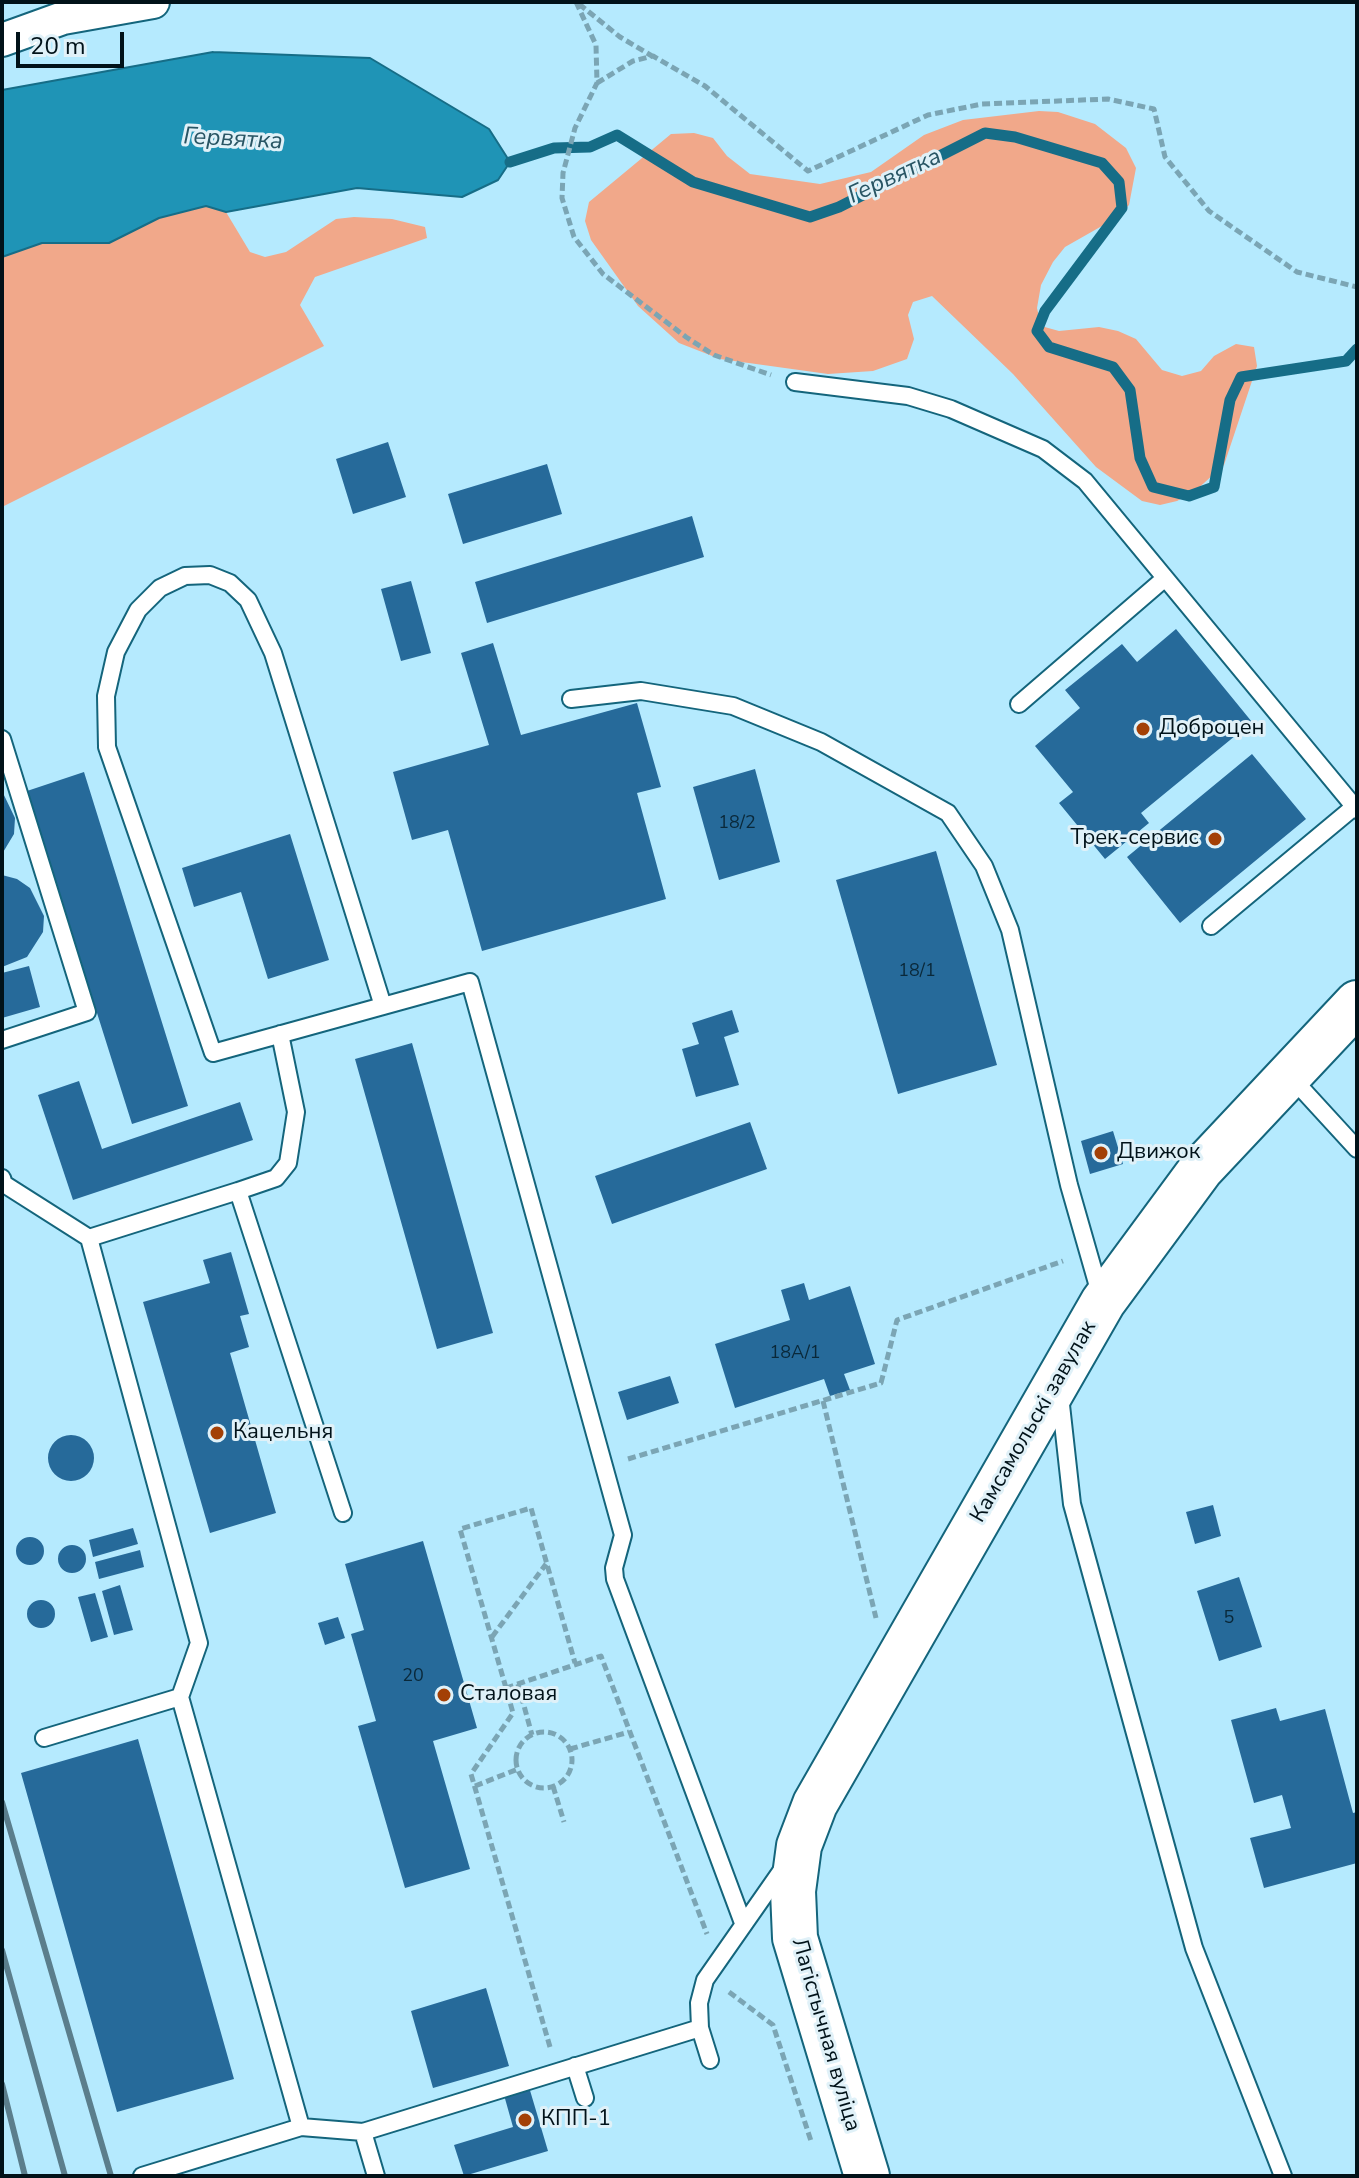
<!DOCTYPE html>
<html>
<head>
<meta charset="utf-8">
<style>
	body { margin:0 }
	#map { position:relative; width:1359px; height:2178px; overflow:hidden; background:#b5eafe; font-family:"Nunito Sans",sans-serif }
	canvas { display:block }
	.frame { position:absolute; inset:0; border:4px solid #011219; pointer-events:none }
	.scale { position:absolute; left:16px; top:32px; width:108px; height:36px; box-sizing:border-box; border:4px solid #011219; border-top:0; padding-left:10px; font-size:24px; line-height:28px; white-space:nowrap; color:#011219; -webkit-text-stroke:6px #e0f1f8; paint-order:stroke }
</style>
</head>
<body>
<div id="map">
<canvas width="1359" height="2178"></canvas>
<div class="frame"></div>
<div class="scale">20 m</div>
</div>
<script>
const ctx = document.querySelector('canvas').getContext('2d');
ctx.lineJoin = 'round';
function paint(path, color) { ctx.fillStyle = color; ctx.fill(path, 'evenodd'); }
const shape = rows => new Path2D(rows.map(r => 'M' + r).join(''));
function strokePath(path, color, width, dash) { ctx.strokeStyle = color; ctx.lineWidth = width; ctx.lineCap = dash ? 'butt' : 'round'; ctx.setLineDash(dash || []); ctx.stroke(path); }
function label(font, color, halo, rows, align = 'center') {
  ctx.font = font + ' "Nunito Sans",sans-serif'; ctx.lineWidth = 6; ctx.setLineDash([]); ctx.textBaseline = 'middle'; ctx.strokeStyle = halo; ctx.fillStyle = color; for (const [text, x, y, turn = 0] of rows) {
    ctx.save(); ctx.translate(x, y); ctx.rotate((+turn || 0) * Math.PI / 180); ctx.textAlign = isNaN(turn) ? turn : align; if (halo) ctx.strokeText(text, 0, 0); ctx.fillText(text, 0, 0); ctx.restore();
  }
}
const green = shape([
	[1039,111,1058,112,1095,124,1126,148,1136,168,1129,205,1116,218,1065,247,1053,262,1041,285,1037,308,1041,326,1059,331,1099,327,1118,331,1136,339,1162,370,1182,376,1201,371,1214,356,1236,344,1254,347,1257,366,1224,465,1194,492,1177,501,1160,505,1142,501,1096,467,1013,374,932,296,913,302,908,315,914,339,907,359,873,371,828,374,720,359,679,343,638,306,591,240,585,221,589,202,671,134,694,133,713,138,727,156,750,174,820,184,871,172,924,135,963,120],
	[206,206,226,212,250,252,265,257,286,252,336,219,354,217,392,219,425,227,427,238,315,277,300,305,324,346,2,507,2,257,42,243,109,243,159,218]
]);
const water = shape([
	[213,52,370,58,489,129,510,162,498,180,462,197,357,188,226,212,206,206,159,218,109,243,42,243,2,257,2,90,213,52]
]);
const stream = shape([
	[510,162,554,148,590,147,617,135,693,182,810,217,839,207,985,133,1015,137,1102,163,1119,182,1122,208,1045,311,1037,331,1049,347,1113,367,1130,390,1140,458,1153,487,1189,496,1214,487,1230,400,1241,377,1346,361,1357,349]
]);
const building = shape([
	[388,442,406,497,353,514,336,459],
	[547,464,562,514,463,544,448,494],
	[692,516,704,557,487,623,475,582],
	[411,581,431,653,401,661,381,589],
	[1176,629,1252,722,1141,813,1149,823,1105,859,1059,803,1073,792,1035,746,1080,708,1065,690,1122,644,1137,662],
	[493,643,521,735,637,703,661,787,637,793,666,899,482,951,448,830,412,840,393,772,489,745,461,653],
	[1252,754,1306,819,1180,923,1127,857],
	[755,769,780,862,719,880,693,787],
	[84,772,188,1106,132,1124,27,791],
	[2,791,15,818,14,834,2,854],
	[290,834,329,960,268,979,241,892,194,907,182,868],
	[936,851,997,1065,898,1094,836,880],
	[2,875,17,879,30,888,44,916,43,932,27,957,2,967],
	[29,966,40,1007,2,1018,2,973],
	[732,1010,739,1032,724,1037,739,1085,696,1097,682,1049,699,1044,692,1023],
	[412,1043,493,1333,437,1349,355,1059],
	[79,1081,102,1149,240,1102,253,1140,73,1200,38,1095],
	[750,1122,767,1169,612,1224,595,1176],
	[1113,1131,1123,1164,1090,1174,1081,1141],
	[231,1252,249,1314,240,1316,249,1347,230,1353,276,1513,210,1533,143,1302,210,1283,203,1260],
	[804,1283,809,1300,850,1286,875,1364,844,1374,850,1390,830,1396,824,1379,735,1408,715,1344,790,1320,781,1290],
	[670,1376,679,1403,627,1420,618,1392],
	'48 1458a23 23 0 1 1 46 0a23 23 0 1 1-46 0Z',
	[1213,1505,1221,1536,1195,1544,1186,1512],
	[133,1528,138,1544,93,1557,89,1540],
	'16 1551a14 14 0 1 1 28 0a14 14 0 1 1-28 0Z',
	[423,1541,477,1728,433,1741,470,1869,405,1888,358,1726,376,1721,351,1634,364,1630,345,1564],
	'58 1559a14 14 0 1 1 28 0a14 14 0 1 1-28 0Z',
	[140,1550,144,1567,99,1579,95,1562],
	[1239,1577,1262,1647,1219,1661,1197,1591],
	[120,1585,133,1630,114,1635,102,1591],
	[95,1593,108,1637,91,1642,78,1597],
	'27 1614a14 14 0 1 1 28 0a14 14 0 1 1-28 0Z',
	[338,1617,345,1638,325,1645,318,1623],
	[1276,1708,1280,1721,1325,1709,1353,1813,1357,1812,1357,1863,1264,1888,1250,1838,1291,1828,1282,1795,1254,1803,1231,1720],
	[138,1739,234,2079,117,2112,21,1773],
	[486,1988,509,2066,433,2088,411,2011],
	[529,2087,548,2151,464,2176,454,2145,513,2127,504,2095]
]);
const path = shape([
	[576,2,596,45,597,83,575,128,563,173,562,198,574,237,603,274,686,337,714,355,771,375],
	[579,4,620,37,652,56],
	[597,83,633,61,653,56,705,86,808,171,928,115,982,104,1108,99,1154,109,1165,157,1209,211,1297,272,1357,287],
	[823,1401,876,1618],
	[628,1459,881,1383,897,1320,1063,1261],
	[492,1637,546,1564],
	[518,1684,532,1735],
	[506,1688,460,1529,531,1508,575,1663],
	'516 1760a28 28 0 1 1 56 0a28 28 0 1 1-56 0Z',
	[570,1749,629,1732],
	[475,1786,518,1769],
	[553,1786,564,1822],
	[729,1992,773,2025,811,2141],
	[550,2047,471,1774,513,1713,506,1688,601,1656,707,1934]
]);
const lane = shape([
	[795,382,908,396,951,409,1043,449,1085,481,1357,810],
	[571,699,641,691,733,706,821,742,948,813,984,866,1010,930,1069,1185,1101,1297],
	[1019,704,1164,579],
	[2,739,87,1012,2,1040],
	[1211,926,1354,807],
	[383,1006,273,653,248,600,230,583,210,575,185,576,160,588,138,610,116,652,106,696,107,747,213,1053,383,1006,470,982,623,1535,614,1568,615,1579,743,1923],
	[1291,1077,1357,1149],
	[2,1178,4,1184,89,1238],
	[238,1191,276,1178,288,1163,296,1112,280,1034],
	[1060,1396,1072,1504,1194,1948,1283,2176],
	[180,1697,199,1643,89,1238,238,1191,343,1513],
	[44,1738,180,1697,301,2127],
	[710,2060,700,2028,699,2003,705,1980,784,1867],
	[575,2066,585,2098],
	[363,2132,700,2028],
	[142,2176,301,2127,363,2132,376,2176]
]);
const street = shape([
	[2,40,63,18,153,2]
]);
const secondary = shape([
	[867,2176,795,1938,793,1891,799,1846,815,1804,1103,1302,1201,1169,1357,1003]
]);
const rail = shape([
	[2,1802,111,2176],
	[2,1950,65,2176],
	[2,2084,25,2176]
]);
const markers = [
	[1143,729,8,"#a34006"],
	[1215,839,8,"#a34006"],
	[1101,1153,8,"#a34006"],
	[217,1433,8,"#a34006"],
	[444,1695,8,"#a34006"],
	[525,2120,8,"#a34006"]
];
const numberNames = [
	["18/2",737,824],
	["18/1",917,972],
	["18А/1",795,1354],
	["5",1229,1619],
	["20",413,1677]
];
const poiNames = [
	["Доброцен",1159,729],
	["Трек-сервис",1199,839,"right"],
	["Движок",1117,1153],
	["Кацельня",233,1433],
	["Сталовая",460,1695],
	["КПП-1",541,2120]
];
const streetNames = [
	["Камсамольскі завулак",1034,1422,-60],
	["Лагістычная вуліца",825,2035,74]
];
const waterNames = [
	["Гервятка",233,140,3],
	["Гервятка",895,177,-25]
];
paint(green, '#f1a88a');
paint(water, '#1f94b6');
strokePath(water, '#166d87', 2);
strokePath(stream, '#166d87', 11);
paint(building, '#266a9a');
strokePath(lane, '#14657c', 20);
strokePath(street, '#14657c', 36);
strokePath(secondary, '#14657c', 48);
strokePath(path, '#7ba5b4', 5, [8, 4]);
strokePath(lane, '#fff', 16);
strokePath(street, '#fff', 32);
strokePath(secondary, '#fff', 44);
strokePath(rail, '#5b7e8c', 6);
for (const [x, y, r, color] of markers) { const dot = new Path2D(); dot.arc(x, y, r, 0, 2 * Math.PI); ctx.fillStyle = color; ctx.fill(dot); strokePath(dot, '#e0f1f8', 3); }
label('18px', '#0a2839', null, numberNames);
label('22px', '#011219', '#e0f1f8', poiNames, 'left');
label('22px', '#011219', '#e0f1f8', streetNames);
label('italic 24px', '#285564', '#e0f1f8', waterNames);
</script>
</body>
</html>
